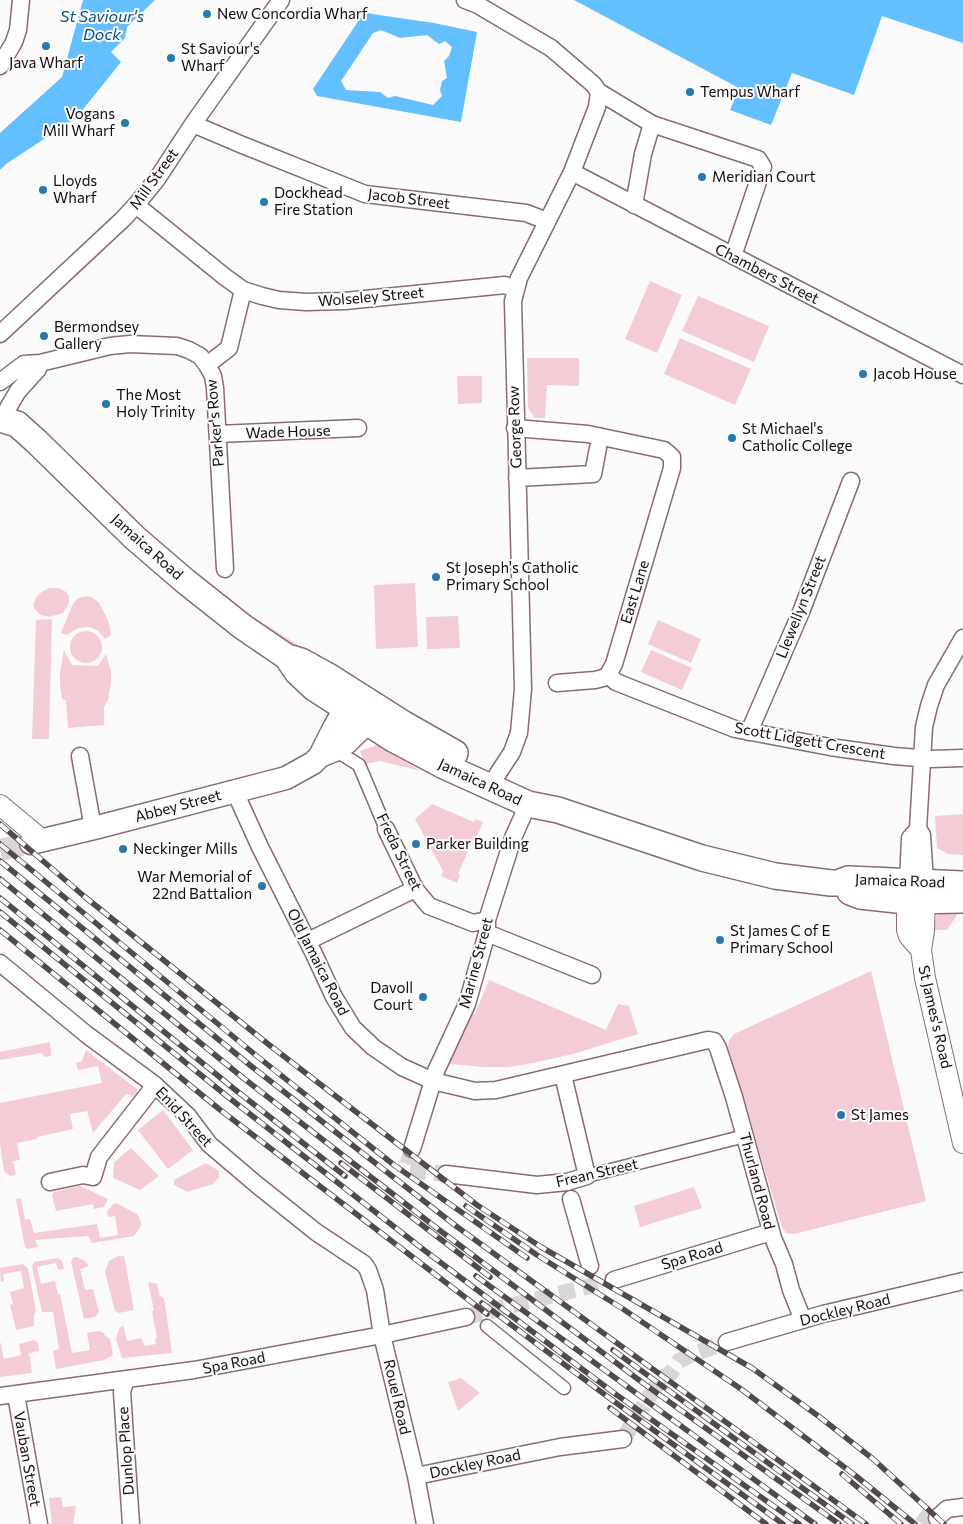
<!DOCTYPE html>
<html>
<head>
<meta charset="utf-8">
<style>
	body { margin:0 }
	canvas { display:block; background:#fafafa }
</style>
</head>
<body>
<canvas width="963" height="1524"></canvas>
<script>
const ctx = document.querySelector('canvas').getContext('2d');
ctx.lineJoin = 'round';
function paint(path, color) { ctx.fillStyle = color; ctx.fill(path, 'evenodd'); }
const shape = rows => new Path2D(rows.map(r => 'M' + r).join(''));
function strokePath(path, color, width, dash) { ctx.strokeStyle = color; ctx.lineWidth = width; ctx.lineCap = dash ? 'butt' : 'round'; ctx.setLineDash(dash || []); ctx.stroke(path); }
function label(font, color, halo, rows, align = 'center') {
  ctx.font = font + ' Commissioner,sans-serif'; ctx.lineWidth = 4; ctx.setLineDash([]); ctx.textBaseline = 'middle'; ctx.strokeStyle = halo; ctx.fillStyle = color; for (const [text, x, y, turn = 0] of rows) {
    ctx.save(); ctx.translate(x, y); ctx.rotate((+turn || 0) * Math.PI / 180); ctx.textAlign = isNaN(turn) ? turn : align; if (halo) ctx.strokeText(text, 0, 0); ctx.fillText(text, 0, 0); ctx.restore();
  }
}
const green = shape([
	[650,281,682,295,657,353,625,339],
	[698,296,769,326,754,362,682,331],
	[680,338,751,369,735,405,664,374],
	[527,358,579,358,579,386,547,385,545,418,535,418,528,408],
	[457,376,482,376,482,403,458,404],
	[415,583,418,647,376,649,374,585],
	[50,588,59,588,66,592,69,597,69,603,63,613,49,617,41,615,35,610,33,605,37,596,43,591],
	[87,596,92,597,99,603,108,620,111,635,105,639,97,630,89,627,78,628,67,635,61,633,73,604,78,598],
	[458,616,460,648,427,649,426,617],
	[255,618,311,653,309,657,253,620],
	[52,619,49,739,32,739,36,620],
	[658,620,701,639,691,663,648,644],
	'70 647a16 16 0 1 1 32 0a16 16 0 1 1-32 0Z',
	[64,650,72,665,98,666,106,654,111,672,111,682,108,700,104,707,104,725,68,728,66,700,62,699,60,684,60,672],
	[651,650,692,668,682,690,641,672],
	[377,745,421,771,380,761,365,764,360,751],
	[432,804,474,822,475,819,483,822,474,844,471,844,458,874,460,876,457,883,441,876,443,871,415,819],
	[963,814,963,855,948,854,937,848,935,816],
	[957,906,957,915,947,930,933,930,936,916,940,913],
	[871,971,926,1201,794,1234,786,1233,782,1227,728,1047,729,1040,734,1034],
	[489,980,606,1030,618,1004,629,1006,638,1034,573,1054,533,1063,508,1067,483,1067,450,1064,448,1062,467,1011,475,1014],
	[50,1042,51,1056,45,1057,42,1053,0,1060,0,1052],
	[86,1050,137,1089,137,1093,133,1096,126,1094,93,1133,87,1111,70,1114,73,1129,37,1137,37,1139,17,1143,20,1160,13,1161,16,1175,10,1176,4,1171,0,1143,0,1103,102,1083,98,1066,78,1070,76,1063,82,1061],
	[163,1110,193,1150,168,1169,138,1130],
	[131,1148,159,1176,140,1190,113,1178,114,1162],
	[206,1163,219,1171,219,1177,213,1184,187,1192,174,1185,174,1180],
	[80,1186,108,1199,104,1207,94,1209,93,1204,56,1211,52,1195,54,1192],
	[694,1187,702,1208,640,1227,634,1206],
	[21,1198,25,1220,30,1219,34,1233,97,1224,100,1238,118,1235,115,1216,108,1217,107,1212,112,1205,116,1203,137,1214,140,1219,141,1226,134,1236,92,1243,88,1236,35,1240,38,1247,28,1249,25,1247,16,1199],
	[118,1256,124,1256,134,1310,119,1313,115,1311,105,1272,109,1261],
	[74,1257,77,1257,85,1261,89,1266,80,1269,85,1290,93,1289,99,1312,95,1317,84,1319,71,1261],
	[58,1258,62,1261,64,1269,58,1270,56,1263,37,1267,41,1284,55,1281,58,1294,60,1294,72,1353,90,1350,87,1333,99,1331,104,1333,105,1336,110,1339,113,1355,104,1360,56,1369,53,1351,59,1349,53,1312,42,1312,32,1267,34,1262],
	[23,1264,28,1268,36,1311,34,1315,34,1326,16,1330,10,1305,13,1304,10,1292,24,1288,21,1271,3,1274,4,1281,1,1282,0,1268],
	[148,1282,157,1284,159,1295,164,1298,172,1353,122,1358,116,1339,119,1329,123,1325,127,1341,141,1338,145,1346,156,1344,155,1338,157,1338,152,1311,154,1310],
	[34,1340,38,1343,39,1351,29,1353,32,1373,0,1377,0,1341,4,1359,21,1355,19,1344],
	[461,1378,480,1393,458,1411,448,1382],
	[61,1497,63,1507,74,1506,76,1507,73,1524,52,1524,49,1498]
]);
const water = shape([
	[83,0,155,0,127,27,125,38,111,52,121,62,76,118,6,164,0,170,0,133,62,77],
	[574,0,963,0,963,43,882,16,854,95,792,73,771,125,730,110,738,91,737,87],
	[365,11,372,14,434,23,477,32,461,122,317,96,313,89],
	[381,30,400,38,427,35,439,44,445,41,452,47,449,56,444,61,447,78,442,81,440,90,442,96,433,105,395,96,388,98,380,92,346,90,341,81,373,33]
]);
const minorTunnel = shape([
	[412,1149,407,1167,408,1170,446,1174],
	[466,1317,614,1280],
	[623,1439,661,1378,670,1374,679,1361,690,1355,727,1342],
	[922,1524,929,1514,947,1509]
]);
const secondaryTunnel = shape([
	[0,850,31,843]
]);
const pedestrian = shape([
	[335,750,359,765,386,829],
	[587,1176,745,1136],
	[487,1326,564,1388]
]);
const minor = shape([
	[465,0,478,5,551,48,593,84,599,92,652,124,758,159,763,167,733,256],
	[0,66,14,42,18,30,21,0],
	[193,124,240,144,365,194,526,213,547,221],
	[572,172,963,375],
	[136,205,225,277,243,290,262,296,279,300,306,302,345,301,505,285,515,289],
	[634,205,643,154,652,124],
	[0,334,123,219,136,205,157,179,193,124,281,0],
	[207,365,229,348,243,290],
	[0,382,24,364,40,363,110,346,130,344,177,346,189,350,200,356,207,365,213,376,215,388,225,569],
	[8,408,18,391,38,369,40,363],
	[515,428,588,434,664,450,672,457,672,468,614,664,608,675,603,678,595,680,557,683],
	[218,434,358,428],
	[517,478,593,474,598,448],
	[608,675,616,682,735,729,830,747,894,756,931,759,963,758],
	[749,732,801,612,851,481],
	[80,756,93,828],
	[497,775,512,752,519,733,523,689,513,301,519,278,572,172,597,107,599,92],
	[235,792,260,847,314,954,334,997,353,1028,373,1047,402,1067,433,1081,475,1091,496,1090,708,1040,714,1041,718,1048,734,1097,773,1238,784,1264,791,1290,803,1320],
	[386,829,415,889,429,906,473,923,487,920],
	[908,882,910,838,918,829],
	[925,882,922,835,918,829,924,727,929,706,936,685,963,638],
	[487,933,592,975],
	[308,941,415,889],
	[0,963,86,1034,155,1085,188,1116,209,1144,256,1184,316,1232,364,1264,368,1270,375,1290,382,1335,416,1476,425,1524],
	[412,1149,436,1071,467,1004,487,933,487,920,513,838,528,804],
	[446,1174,537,1185,567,1182,587,1176,563,1075],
	[50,1182,83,1175,93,1177,99,1157,155,1085],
	[571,1199,590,1266],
	[614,1280,771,1232],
	[727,1342,823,1314,963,1281],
	[126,1379,122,1392,131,1524],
	[16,1395,39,1524],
	[0,1396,194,1370,382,1335,466,1317],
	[416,1476,560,1447,623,1439],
	[937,1518,947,1509,963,1507]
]);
const tertiary = shape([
	[0,805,42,840],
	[907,886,907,930,909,936,921,950],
	[925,886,924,931,921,950,925,978,963,1143]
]);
const secondary = shape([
	[320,756,333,730,354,693],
	[31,843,98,827,286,778,313,763,320,756,335,750,346,743,380,710]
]);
const primary = shape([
	[0,419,17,424,36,441,135,538,185,581,243,627,287,657,301,661,330,677,404,724,455,753],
	[287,657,297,672,314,688,393,739,442,765,528,804,558,810,702,858,775,876,831,883,838,883,848,879,963,884],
	[850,892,860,896,906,901,963,900]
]);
const rail = shape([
	[0,824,85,897,268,1044,477,1205,541,1247,752,1368,821,1418,873,1459,944,1524],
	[0,844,258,1057,394,1165,527,1258],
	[0,861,251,1066,456,1226,866,1524],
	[0,879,242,1077,438,1229,643,1383,839,1524],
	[0,898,233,1088,345,1176],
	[0,912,228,1097,424,1250,614,1393,799,1524],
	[0,930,219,1109,487,1314],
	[341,1163,490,1277],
	[466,1206,537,1255,623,1309,741,1389,856,1476,915,1524],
	[476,1276,815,1524],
	[482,1303,608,1397,783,1524],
	[613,1350,852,1524],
	[610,1408,766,1524],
	[842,1474,901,1524]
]);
const markers = [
	[207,14,5,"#2978aa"],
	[46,46,5,"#2978aa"],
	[171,58,5,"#2978aa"],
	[690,92,5,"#2978aa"],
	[125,123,5,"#2978aa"],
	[702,177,5,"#2978aa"],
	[43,190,5,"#2978aa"],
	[264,202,5,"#2978aa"],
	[44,336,5,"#2978aa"],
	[863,374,5,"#2978aa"],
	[106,404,5,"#2978aa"],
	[732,438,5,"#2978aa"],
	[436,577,5,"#2978aa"],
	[416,844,5,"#2978aa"],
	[123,849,5,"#2978aa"],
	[262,886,5,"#2978aa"],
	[720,940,5,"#2978aa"],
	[423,997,5,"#2978aa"],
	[841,1115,5,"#2978aa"]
];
const poiNames = [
	["New Concordia Wharf",217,14],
	["St Saviour's",181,49],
	["Wharf",181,66],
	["Java Wharf",46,63,"center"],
	["Tempus Wharf",700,92],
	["Vogans",115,114,"right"],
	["Mill Wharf",115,131,"right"],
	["Meridian Court",712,177],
	["Lloyds",53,181],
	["Wharf",53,198],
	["Dockhead",274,193],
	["Fire Station",274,210],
	["Bermondsey",54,327],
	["Gallery",54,344],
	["Jacob House",873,374],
	["The Most",116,395],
	["Holy Trinity",116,412],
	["St Michael's",742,429],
	["Catholic College",742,446],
	["St Joseph's Catholic",446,568],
	["Primary School",446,585],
	["Parker Building",426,844],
	["Neckinger Mills",133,849],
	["War Memorial of",252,877,"right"],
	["22nd Battalion",252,894,"right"],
	["St James C of E",730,931],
	["Primary School",730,948],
	["Davoll",413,988,"right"],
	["Court",413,1005,"right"],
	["St James",851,1115]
];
const streetNames = [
	["Mill Street",154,179,-54],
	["Jacob Street",409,199,7],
	["Chambers Street",767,274,27],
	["Wolseley Street",371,297,-5],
	["Parker's Row",215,423,-95],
	["George Row",515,427,-92],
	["Wade House",288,432,-2],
	["Jamaica Road",147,547,42],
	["East Lane",635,592,-73],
	["Llewellyn Street",801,607,-68],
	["Scott Lidgett Crescent",810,741,10],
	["Jamaica Road",480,782,25],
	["Abbey Street",178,806,-15],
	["Freda Street",399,852,64],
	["Jamaica Road",900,881,2],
	["Old Jamaica Road",318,962,63],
	["Marine Street",476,963,-75],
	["St James's Road",935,1017,77],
	["Enid Street",184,1117,47],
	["Frean Street",597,1173,-13],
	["Thurland Road",757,1181,75],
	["Spa Road",692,1256,-17],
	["Dockley Road",845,1310,-14],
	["Spa Road",234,1363,-11],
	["Rouel Road",397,1397,77],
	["Dunlop Place",126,1451,-94],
	["Vauban Street",27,1459,80],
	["Dockley Road",475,1464,-12]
];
const waterNames = [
	["St Saviour's",102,17],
	["Dock",102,35]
];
paint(green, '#f3ccd5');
paint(water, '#63bffe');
strokePath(minorTunnel, '#d8d6d7', 16, [16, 8]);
strokePath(secondaryTunnel, '#d8d6d7', 22, [22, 11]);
strokePath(pedestrian, '#8c6a72', 15);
strokePath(minor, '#8c6a72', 19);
strokePath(tertiary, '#8c6a72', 22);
strokePath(secondary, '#8c6a72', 25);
strokePath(primary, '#8c6a72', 28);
strokePath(pedestrian, '#fff', 12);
strokePath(minor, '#fff', 16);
strokePath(tertiary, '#fff', 20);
strokePath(secondary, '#fff', 22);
strokePath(primary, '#fff', 25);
strokePath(rail, '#52494c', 5.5);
strokePath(rail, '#fafafa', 4, [11]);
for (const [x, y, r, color] of markers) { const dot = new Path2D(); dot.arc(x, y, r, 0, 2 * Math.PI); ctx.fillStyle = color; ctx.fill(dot); strokePath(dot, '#fafafa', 2); }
label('15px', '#170b0e', '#fafafa', poiNames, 'left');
label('15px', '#170b0e', '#fafafa', streetNames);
label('italic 16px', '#024f77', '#fafafa', waterNames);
</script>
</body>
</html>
